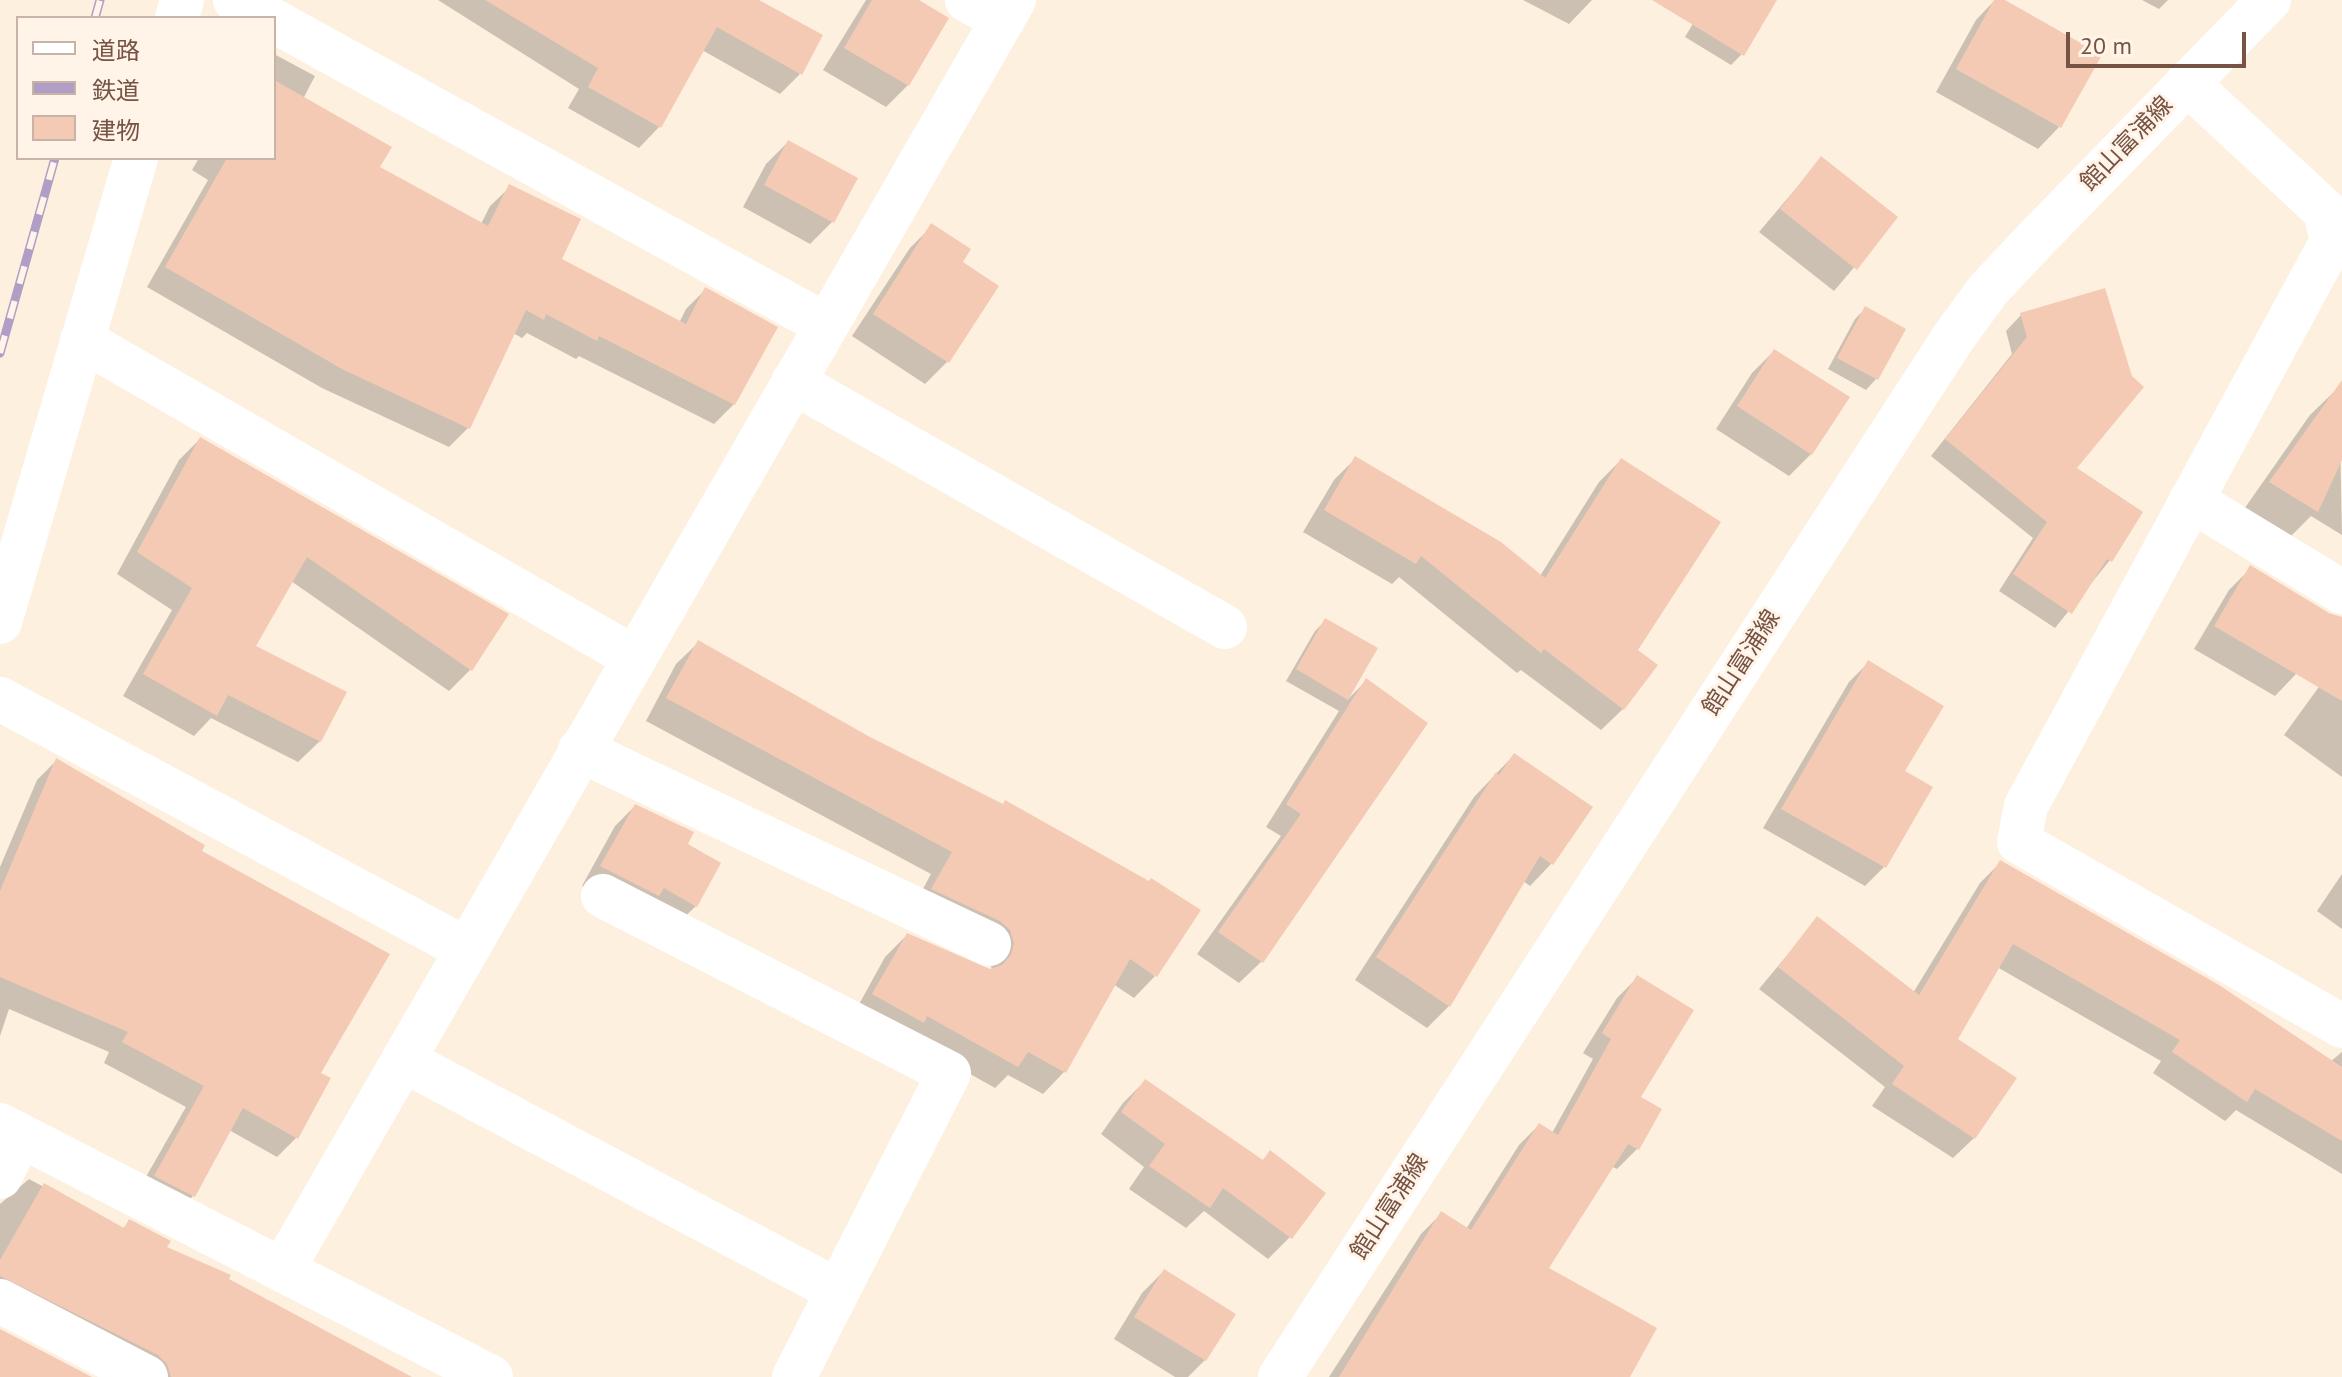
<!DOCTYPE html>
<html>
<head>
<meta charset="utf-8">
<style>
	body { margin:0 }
	#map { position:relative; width:2342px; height:1377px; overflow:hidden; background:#fef0df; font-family:"PT Sans","Noto Sans JP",sans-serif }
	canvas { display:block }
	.legend { position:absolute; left:16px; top:16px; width:260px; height:144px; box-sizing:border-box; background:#fff4e7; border:2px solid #c8b4a6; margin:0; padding:10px 14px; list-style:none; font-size:24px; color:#765345 }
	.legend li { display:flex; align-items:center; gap:16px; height:40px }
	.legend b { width:40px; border:2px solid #c8b4a6 }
	.scale { position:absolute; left:2066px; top:32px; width:180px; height:36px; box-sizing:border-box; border:4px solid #765345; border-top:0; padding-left:10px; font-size:24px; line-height:28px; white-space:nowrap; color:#765345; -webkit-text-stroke:6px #fff4e7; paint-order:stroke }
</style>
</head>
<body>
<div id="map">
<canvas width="2342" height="1377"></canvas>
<ul class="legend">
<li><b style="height:10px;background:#fff"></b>道路</li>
<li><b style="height:10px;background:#b19ec7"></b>鉄道</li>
<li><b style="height:22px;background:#f5cab5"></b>建物</li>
</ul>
<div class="scale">20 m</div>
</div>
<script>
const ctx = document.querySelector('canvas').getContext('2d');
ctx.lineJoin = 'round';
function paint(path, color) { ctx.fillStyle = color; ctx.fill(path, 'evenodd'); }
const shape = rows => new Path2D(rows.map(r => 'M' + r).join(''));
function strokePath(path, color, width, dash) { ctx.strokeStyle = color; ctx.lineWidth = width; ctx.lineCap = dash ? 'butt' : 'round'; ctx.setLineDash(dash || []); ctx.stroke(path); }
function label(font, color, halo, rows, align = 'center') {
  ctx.font = font + ' "PT Sans","Noto Sans JP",sans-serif'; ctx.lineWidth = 6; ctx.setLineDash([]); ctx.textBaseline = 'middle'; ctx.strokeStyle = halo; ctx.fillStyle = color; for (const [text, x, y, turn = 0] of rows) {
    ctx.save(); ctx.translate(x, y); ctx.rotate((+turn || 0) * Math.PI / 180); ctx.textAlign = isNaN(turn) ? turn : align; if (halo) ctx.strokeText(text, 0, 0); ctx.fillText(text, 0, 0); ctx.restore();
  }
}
const shadow = shape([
	[438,0,755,0,800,74,780,94,702,50,659,127,639,148,568,108,579,89],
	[866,0,915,0,908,85,886,107,823,70],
	[1523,0,1592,0,1569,24],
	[1707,0,1768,0,1742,54,1731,65,1685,37],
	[1995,0,2001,0,2059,127,2038,149,1936,92,1976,20],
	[2142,0,2168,0,2159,9],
	[274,54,315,76,303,99,378,167,481,224,490,206,510,187,559,259,679,323,686,309,706,289,734,404,714,424,579,356,576,359,527,333,522,338,513,333,468,428,449,447,322,388,147,287,208,180,192,170,199,158,274,158],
	[788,142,856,179,832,222,810,244,743,207,766,164],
	[1821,159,1896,218,1834,291,1759,232],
	[932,226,960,262,997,287,947,362,925,384,852,336,910,248],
	[1866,308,1876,379,1866,390,1828,369,1855,319],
	[2021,315,2074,469,2110,560,2055,628,1999,591,2033,538,1931,456,2012,354,2006,331],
	[1774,351,1811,454,1789,476,1716,429,1752,373],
	[2339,387,2342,535,2311,516,2288,539,2242,512,2310,415],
	[200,439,506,615,470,670,449,691,291,581,254,647,320,741,298,762,211,718,194,736,123,696,172,610,117,574,179,460],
	[1356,458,1540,576,1599,482,1621,460,1636,651,1623,709,1601,730,1521,670,1517,673,1399,577,1392,584,1303,532,1334,480],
	[2251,568,2296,674,2275,696,2194,649,2229,590],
	[1326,620,1348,699,1366,681,1261,962,1239,983,1197,954,1281,836,1266,827,1339,711,1286,681,1315,631],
	[698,643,1155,976,1134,998,1113,984,1064,1072,1043,1094,1008,1075,995,1088,906,1038,852,1017,885,957,907,935,992,972,989,952,911,911,931,874,646,721,676,664],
	[1868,663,1902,772,1930,788,1884,867,1865,886,1763,828,1849,682],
	[2342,663,2342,777,2284,735,2321,684],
	[1514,755,1590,807,1551,864,1530,886,1523,881,1449,1006,1427,1028,1355,980,1474,797],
	[57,760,199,851,319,1074,296,1138,277,1157,229,1130,193,1196,173,1215,135,1196,186,1107,104,1063,109,1052,9,1009,0,1036,0,867,37,780],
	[635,806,696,906,676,925,638,915,582,886,615,826],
	[2001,862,2330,1062,2342,1052,2342,1174,2236,1110,2225,1121,2153,1073,2161,1061,1997,967,1955,1040,1974,1138,1953,1158,1872,1106,1885,1087,1759,989,1818,918,1913,993,1980,883],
	[2342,874,2342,929,2317,911],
	[1637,978,1638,1098,1659,1110,1637,1149,1617,1169,1611,1166,1546,1269,1628,1377,1329,1377,1421,1234,1441,1214,1466,1229,1519,1145,1539,1125,1552,1133,1593,1059,1583,1053,1617,998],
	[1145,1081,1262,1161,1270,1153,1290,1237,1268,1259,1204,1211,1186,1228,1129,1189,1144,1167,1101,1134,1123,1103],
	[29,1179,122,1229,130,1222,164,1248,408,1377,136,1377,0,1282,0,1204],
	[1164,1271,1205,1360,1188,1377,1175,1377,1114,1339,1142,1293]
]);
const building = shape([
	[485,0,759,0,823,35,802,75,717,27,661,128,588,87,598,68],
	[872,0,919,0,949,18,909,86,844,48],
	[1652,0,1777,0,1744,56],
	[1994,0,2005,0,2102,55,2061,128,1956,69],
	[274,80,392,147,380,167,488,226,509,184,581,219,562,259,686,324,705,287,778,327,735,405,599,336,597,341,546,314,544,320,526,310,470,429,342,369,165,267,227,158,274,158],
	[788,140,858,178,834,223,764,185],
	[1821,156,1898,217,1857,270,1780,209],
	[931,223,971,249,963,262,999,286,949,363,873,314],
	[2105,288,2132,376,2144,387,2077,468,2143,512,2112,562,2107,559,2072,614,2013,574,2047,522,1945,439,2027,337,2020,313],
	[1865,306,1906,329,1878,380,1837,358],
	[1774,349,1850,397,1812,455,1737,406],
	[2342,380,2342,460,2318,512,2269,482],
	[200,437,509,614,472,671,307,557,256,646,347,692,321,742,228,695,217,716,143,674,192,588,137,552],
	[1355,456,1501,542,1545,578,1621,458,1721,522,1638,650,1658,665,1624,710,1544,649,1541,653,1421,556,1416,564,1324,510],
	[2250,565,2329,613,2342,617,2342,701,2214,626],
	[1325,618,1378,648,1348,700,1296,669],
	[698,640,870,737,1003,804,1005,800,1149,881,1151,878,1201,910,1157,977,1130,959,1066,1073,1028,1052,1018,1067,927,1016,924,1023,872,994,907,933,990,969,1002,965,1011,955,1014,943,1010,930,1000,921,931,889,952,852,666,698],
	[1868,660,1944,706,1905,771,1933,787,1886,868,1781,809],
	[1366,678,1428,723,1263,963,1218,932,1301,814,1286,804],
	[1514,753,1593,807,1553,865,1540,856,1450,1007,1376,957,1496,772,1499,775],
	[56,758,205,845,202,851,390,954,321,1073,331,1078,298,1139,243,1108,195,1197,154,1176,204,1086,122,1042,128,1032,0,977,0,891],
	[635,804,694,832,688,844,721,863,697,907,664,888,659,896,600,866],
	[2000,860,2219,985,2342,1067,2342,1141,2255,1089,2247,1102,2172,1052,2180,1040,2013,944,1958,1039,2017,1078,1975,1139,1892,1084,1904,1066,1778,967,1817,916,1919,995],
	[1637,975,1694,1010,1641,1097,1662,1109,1639,1150,1628,1144,1549,1268,1657,1328,1630,1377,1339,1377,1441,1211,1471,1230,1539,1123,1558,1135,1611,1039,1602,1033],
	[1145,1079,1263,1160,1270,1150,1326,1193,1292,1239,1223,1188,1210,1208,1149,1166,1165,1144,1121,1112],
	[44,1183,124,1228,129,1219,171,1241,167,1247,231,1275,229,1279,412,1377,171,1377,167,1364,158,1355,0,1276,0,1260],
	[1164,1269,1236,1314,1206,1361,1134,1317],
	[0,1329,92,1377,0,1377]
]);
const street = shape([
	[235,0,268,18],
	[967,0,1003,20],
	[177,18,182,0],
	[274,21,826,325],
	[2187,83,2325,211,2332,241,2026,806,2019,842,2342,1026],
	[82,340,633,657],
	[793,382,1225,627],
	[2191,500,2342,592],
	[0,622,136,158],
	[0,699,466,949],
	[580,750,989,944],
	[603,896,949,1073,794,1377],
	[403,1060,838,1291],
	[0,1125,491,1377],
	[0,1177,21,1136],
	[283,1269,1014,0],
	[0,1301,146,1377]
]);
const secondary = shape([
	[1280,1377,1953,338,1988,290,2035,240,2269,0]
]);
const rail = shape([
	[95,18,100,0],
	[0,353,55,158]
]);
const streetNames = [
	["館山富浦線",2127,144,-46],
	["館山富浦線",1742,663,-57],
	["館山富浦線",1390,1207,-57]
];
paint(shadow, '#0003');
paint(building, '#f5cab5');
strokePath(street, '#fff', 44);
strokePath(secondary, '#fff', 44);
strokePath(rail, '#b19ec7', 9);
strokePath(rail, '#fff4e7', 6, [18]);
label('24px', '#765345', '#fff4e7', streetNames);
</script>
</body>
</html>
